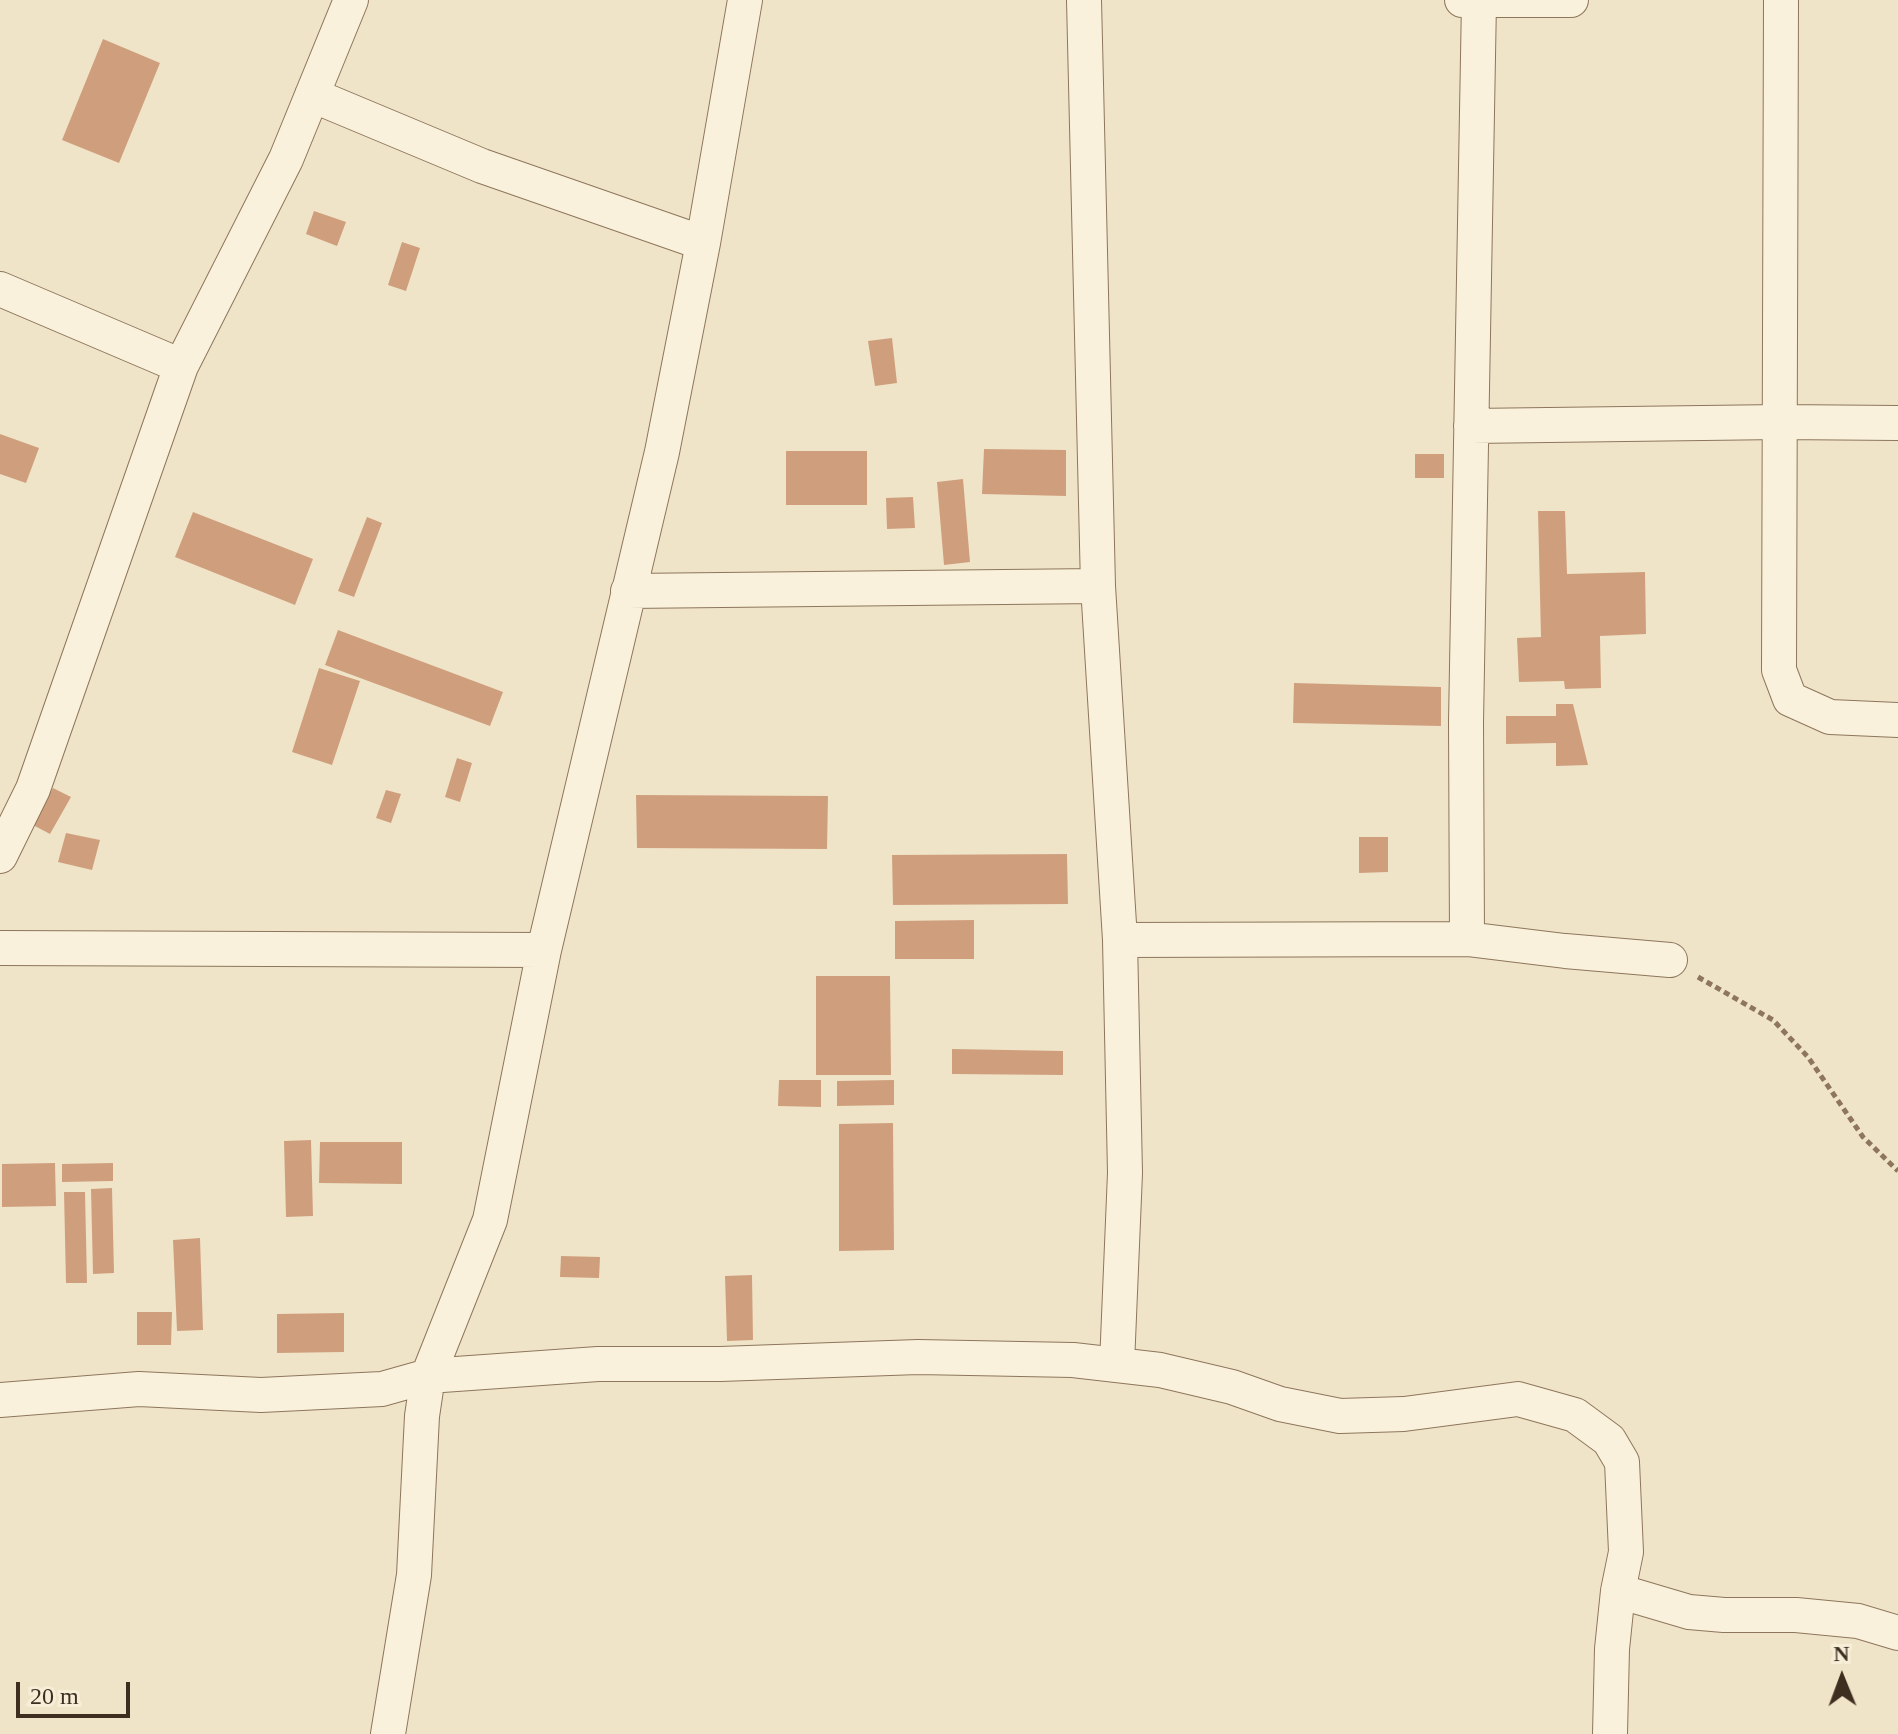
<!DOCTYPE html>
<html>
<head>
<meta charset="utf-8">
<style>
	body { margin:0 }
	#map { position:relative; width:1898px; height:1734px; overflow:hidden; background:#f0e4c8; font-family:Georgia,serif }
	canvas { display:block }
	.north { position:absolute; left:1802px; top:1638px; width:80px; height:80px; -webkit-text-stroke:6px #f7eed8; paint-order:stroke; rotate:359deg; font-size:22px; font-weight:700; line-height:32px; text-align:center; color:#3d2e20 }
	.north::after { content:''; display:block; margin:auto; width:28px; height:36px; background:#3d2e20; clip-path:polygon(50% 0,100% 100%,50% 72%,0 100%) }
	.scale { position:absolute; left:16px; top:1682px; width:114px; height:36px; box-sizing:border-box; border:4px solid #3d2e20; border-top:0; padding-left:10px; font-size:24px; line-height:28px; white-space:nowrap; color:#3d2e20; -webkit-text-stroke:6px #f7eed8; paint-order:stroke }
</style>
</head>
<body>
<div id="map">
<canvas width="1898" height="1734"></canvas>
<div class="north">N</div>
<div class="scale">20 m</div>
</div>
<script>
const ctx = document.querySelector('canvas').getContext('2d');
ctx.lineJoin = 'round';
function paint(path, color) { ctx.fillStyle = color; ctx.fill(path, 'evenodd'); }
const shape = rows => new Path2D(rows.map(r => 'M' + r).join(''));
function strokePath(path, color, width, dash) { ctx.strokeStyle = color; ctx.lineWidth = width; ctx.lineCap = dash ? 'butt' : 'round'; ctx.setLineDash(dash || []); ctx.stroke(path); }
const building = shape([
	[103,39,160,63,119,163,62,140],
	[314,211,346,222,337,246,306,234],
	[402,242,420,248,406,291,388,285],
	[892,338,897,383,875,386,868,341],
	[0,434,39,448,26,483,0,474],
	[984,449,1066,450,1066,496,982,494],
	[786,451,867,451,867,505,786,505],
	[1415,454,1444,454,1444,478,1415,478],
	[963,479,970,562,944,565,937,482],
	[913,497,915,528,887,529,886,498],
	[1538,511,1565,511,1567,574,1645,572,1646,634,1600,636,1601,688,1565,689,1564,681,1519,682,1517,638,1541,637],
	[193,512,313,559,295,605,175,557],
	[367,517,382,523,354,597,338,591],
	[338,630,503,692,490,726,325,665],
	[319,668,360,681,332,765,292,752],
	[1294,683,1441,687,1441,726,1293,723],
	[1556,704,1573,704,1588,765,1556,766,1556,743,1506,744,1506,716,1556,716],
	[457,758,472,763,460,802,445,797],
	[53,788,71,797,50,834,33,825],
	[386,790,401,794,391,823,376,818],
	[636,795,828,796,827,849,637,848],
	[66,833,100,840,92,870,58,862],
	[1359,837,1388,837,1388,872,1359,873],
	[1067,854,1068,904,893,905,892,855],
	[974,920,974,959,895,959,895,921],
	[816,976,890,976,891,1075,816,1075],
	[952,1049,1063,1051,1063,1075,952,1074],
	[779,1080,821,1080,821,1107,778,1106],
	[894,1080,894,1105,837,1106,837,1081],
	[893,1123,894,1250,839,1251,839,1124],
	[311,1140,313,1216,286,1217,284,1141],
	[320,1142,402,1142,402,1184,319,1183],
	[55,1163,56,1206,2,1207,2,1164],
	[113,1163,113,1181,62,1182,62,1164],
	[112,1188,114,1273,93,1274,91,1189],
	[64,1192,85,1192,87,1283,66,1283],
	[200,1238,203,1330,177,1331,173,1240],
	[561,1256,600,1257,599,1278,560,1277],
	[752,1275,753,1340,727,1341,725,1276],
	[137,1312,172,1312,171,1345,137,1345],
	[344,1313,344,1352,277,1353,277,1314]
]);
const path = shape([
	[1698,977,1773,1020,1808,1057,1863,1137,1898,1171]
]);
const minor = shape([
	[1084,0,1098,586,1120,940,1125,1173,1117,1364],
	[1462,0,1571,0],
	[1781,0,1779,670,1790,699,1830,717,1898,720],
	[312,95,482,166,703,243],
	[0,289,181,366],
	[1471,426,1780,422,1898,423],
	[628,591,1098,586],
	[0,856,33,789,181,366,286,159,351,0],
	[1467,939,1466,722,1479,1],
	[1120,940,1467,939,1565,951,1670,960],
	[0,948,544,950],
	[0,1400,139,1389,261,1395,382,1389,428,1376,598,1364,720,1364,918,1357,1073,1360,1160,1370,1232,1387,1280,1404,1340,1416,1404,1414,1518,1399,1575,1415,1609,1440,1622,1462,1626,1552,1618,1591,1612,1649,1610,1734],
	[1618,1591,1689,1612,1724,1615,1796,1615,1858,1621,1898,1633],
	[388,1734,414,1575,422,1416,428,1376,490,1220,544,950,662,452,703,243,745,0]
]);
paint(building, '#cf9f7d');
strokePath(minor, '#8d765c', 36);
strokePath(path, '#8d765c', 5, [6, 4]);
strokePath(minor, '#faf1dc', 34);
</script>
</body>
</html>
